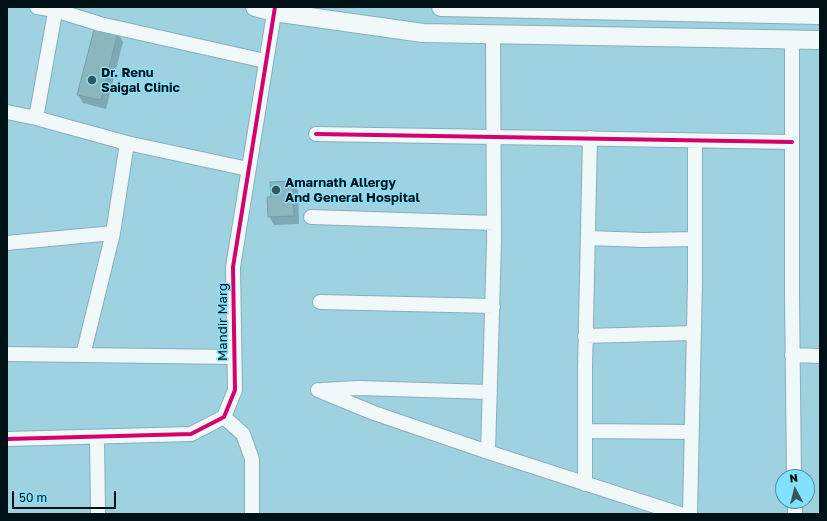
<!DOCTYPE html>
<html>
<head>
<meta charset="utf-8">
<style>
	body { margin:0 }
	#map { position:relative; width:827px; height:521px; overflow:hidden; background:#9ed2e0; font-family:"Golos Text",sans-serif }
	canvas { display:block }
	.frame { position:absolute; inset:0; border:8px solid #001116; pointer-events:none }
	.north { position:absolute; left:775px; top:469px; width:40px; height:40px; box-sizing:border-box; background:#82e1fc; border:1px solid #4e8ea0; border-radius:50%; rotate:353deg; font-size:11px; font-weight:700; line-height:16px; text-align:center; color:#001116 }
	.north::after { content:''; display:block; margin:auto; width:14px; height:18px; background:#37555d; clip-path:polygon(50% 0,100% 100%,50% 72%,0 100%) }
	.scale { position:absolute; left:12px; top:491px; width:104px; height:18px; box-sizing:border-box; border:2px solid #001116; border-top:0; padding-left:5px; font-size:12px; line-height:14px; white-space:nowrap; color:#001116; -webkit-text-stroke:3px #82e1fc; paint-order:stroke }
</style>
</head>
<body>
<div id="map">
<canvas width="827" height="521"></canvas>
<div class="frame"></div>
<div class="north">N</div>
<div class="scale">50 m</div>
</div>
<script>
const ctx = document.querySelector('canvas').getContext('2d');
ctx.lineJoin = 'round';
function paint(path, color) { ctx.fillStyle = color; ctx.fill(path, 'evenodd'); }
const shape = rows => new Path2D(rows.map(r => 'M' + r).join(''));
function strokePath(path, color, width, dash) { ctx.strokeStyle = color; ctx.lineWidth = width; ctx.lineCap = dash ? 'butt' : 'round'; ctx.setLineDash(dash || []); ctx.stroke(path); }
function label(font, color, halo, rows, align = 'center') {
  ctx.font = font + ' "Golos Text",sans-serif'; ctx.lineWidth = 3; ctx.setLineDash([]); ctx.textBaseline = 'middle'; ctx.strokeStyle = halo; ctx.fillStyle = color; for (const [text, x, y, turn = 0] of rows) {
    ctx.save(); ctx.translate(x, y); ctx.rotate((+turn || 0) * Math.PI / 180); ctx.textAlign = isNaN(turn) ? turn : align; if (halo) ctx.strokeText(text, 0, 0); ctx.fillText(text, 0, 0); ctx.restore();
  }
}
const shadow = shape([
	[118,33,123,42,106,109,83,103,78,94],
	[292,182,298,191,299,224,274,225,269,216,272,198]
]);
const building = shape([
	[95,26,118,32,101,100,77,95,95,26],
	[293,181,294,216,268,217,267,197,271,197,270,182,293,181]
]);
const minor = shape([
	[37,7,55,10,100,24,265,61],
	[792,40,792,295,794,477],
	[7,112,36,118,127,143,248,169],
	[36,118,56,7],
	[316,134,792,142],
	[311,217,494,223],
	[588,238,643,240,695,239],
	[7,243,113,233],
	[320,302,493,306],
	[585,336,694,333],
	[7,354,233,357],
	[83,355,113,233,127,143],
	[792,355,820,356],
	[318,390,374,413,488,452,680,514],
	[322,390,358,388,490,392],
	[224,417,243,434,252,459,252,514],
	[585,431,691,432],
	[97,437,98,514],
	[7,439,191,434,224,417,235,390,233,267,275,7],
	[488,452,494,242,493,34],
	[585,484,585,369,590,138],
	[795,501,795,514],
	[690,514,695,282,695,141]
]);
const major = shape([
	[255,7,274,12,423,33,820,40],
	[441,7,820,15]
]);
const cycleway = shape([
	[316,134,792,142],
	[7,439,191,434,224,417,235,390,233,267,275,7]
]);
const markers = [
	[92,80,5,"#37555d"],
	[276,190,5,"#37555d"]
];
const poiNames = [
	["Dr. Renu",101,73],
	["Saigal Clinic",101,88],
	["Amarnath Allergy",285,183],
	["And General Hospital",285,198]
];
const streetNames = [
	["Mandir Marg",223,322,-90]
];
paint(shadow, '#0003');
paint(building, '#8bb6bd');
strokePath(building, '#73a0a7', 1);
strokePath(minor, '#87afbb', 16);
strokePath(major, '#87afbb', 20);
strokePath(minor, '#f0f8fa', 14);
strokePath(major, '#f0f8fa', 18);
strokePath(cycleway, '#d6006c', 4);
for (const [x, y, r, color] of markers) { const dot = new Path2D(); dot.arc(x, y, r, 0, 2 * Math.PI); ctx.fillStyle = color; ctx.fill(dot); strokePath(dot, '#82e1fc', 1.5); }
label('bold 13px', '#001116', '#82e1fc', poiNames, 'left');
label('13px', '#001116', '#82e1fc', streetNames);
</script>
</body>
</html>
